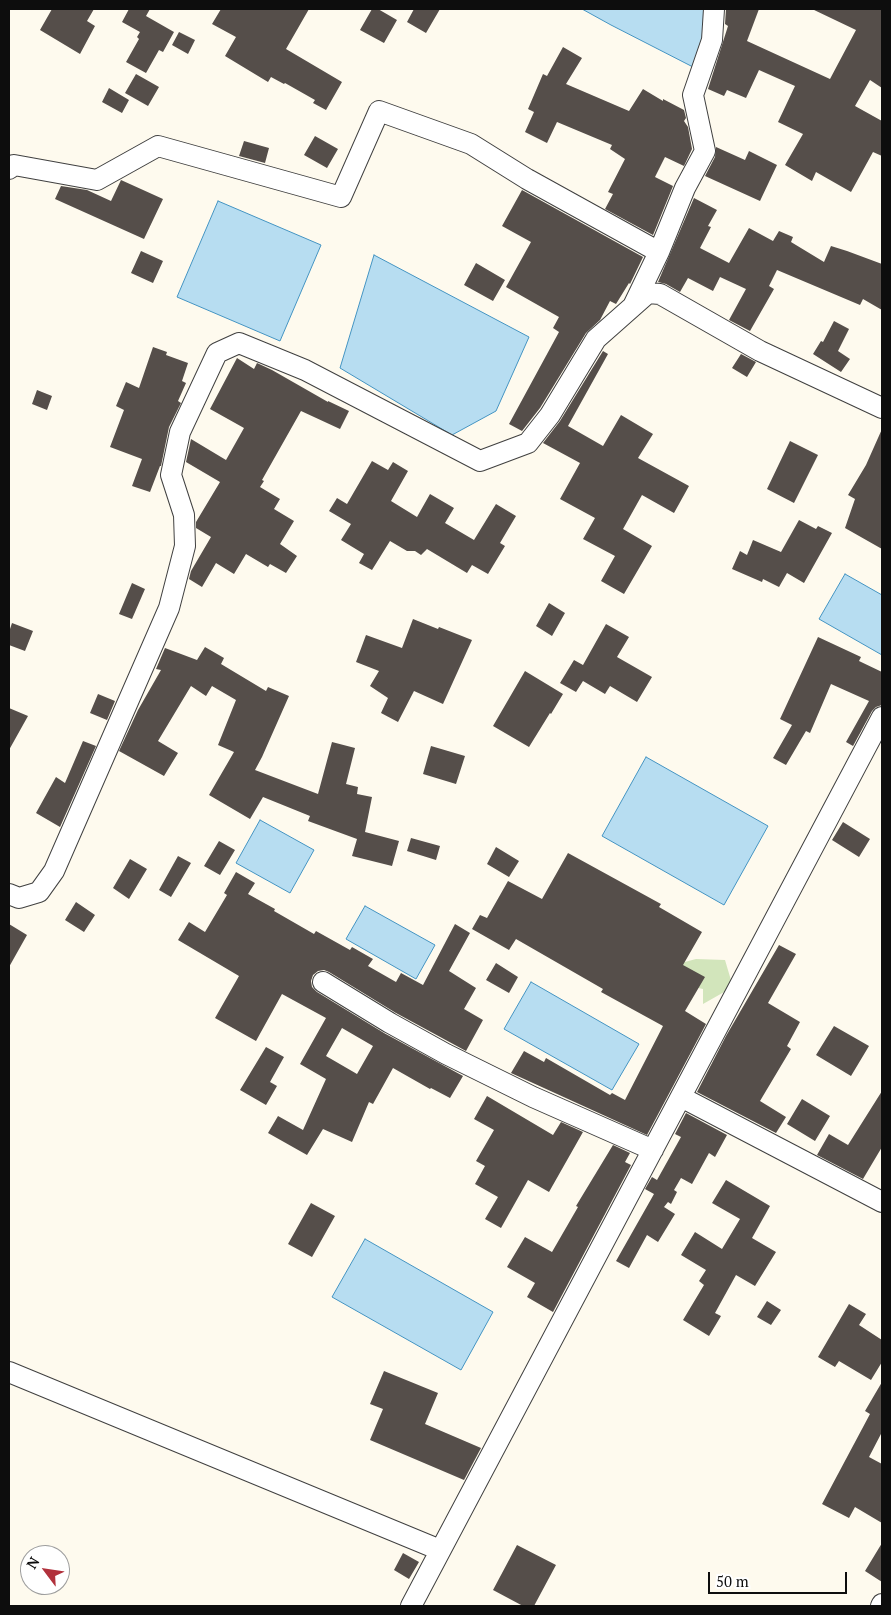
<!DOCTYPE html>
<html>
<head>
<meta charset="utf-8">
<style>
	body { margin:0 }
	#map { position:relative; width:891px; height:1615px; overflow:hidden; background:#fefaee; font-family:"PT Serif",serif }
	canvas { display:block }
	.frame { position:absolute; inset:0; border:10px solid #0d0d0d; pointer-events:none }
	.north { position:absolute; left:20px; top:1545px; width:50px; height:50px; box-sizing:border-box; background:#fff; border:1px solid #9e9e9e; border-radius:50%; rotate:301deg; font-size:14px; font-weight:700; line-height:20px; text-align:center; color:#0d0d0d }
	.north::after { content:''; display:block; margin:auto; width:18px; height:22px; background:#b1313c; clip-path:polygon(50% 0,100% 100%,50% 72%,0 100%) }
	.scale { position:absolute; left:708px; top:1572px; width:139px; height:22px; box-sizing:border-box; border:2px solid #0d0d0d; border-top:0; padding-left:6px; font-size:15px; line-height:18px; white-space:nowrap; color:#0d0d0d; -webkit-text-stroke:4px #fff; paint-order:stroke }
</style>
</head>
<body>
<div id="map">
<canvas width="891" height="1615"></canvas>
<div class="frame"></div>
<div class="north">N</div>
<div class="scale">50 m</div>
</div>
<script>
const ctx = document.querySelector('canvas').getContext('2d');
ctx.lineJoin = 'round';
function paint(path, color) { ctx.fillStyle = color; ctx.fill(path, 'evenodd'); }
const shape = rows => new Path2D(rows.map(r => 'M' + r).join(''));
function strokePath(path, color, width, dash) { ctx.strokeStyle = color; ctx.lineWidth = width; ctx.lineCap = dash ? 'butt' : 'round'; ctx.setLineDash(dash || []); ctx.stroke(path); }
const green = shape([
	[696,959,725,960,733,987,703,1004,703,989,673,983,681,963]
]);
const water = shape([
	[582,9,709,9,703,52,693,67,611,25,582,9],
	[218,201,321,245,280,341,177,297,218,201],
	[374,255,529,337,496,411,452,435,340,368,374,255],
	[845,574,882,595,882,655,819,619,845,574],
	[646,757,768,826,724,905,602,836,646,757],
	[260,820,314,850,290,893,236,863,260,820],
	[365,906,435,945,416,979,346,939,365,906],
	[531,982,639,1044,612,1090,504,1029,531,982],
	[365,1239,493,1312,461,1370,332,1297,365,1239]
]);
const building = shape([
	[52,9,94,9,87,21,95,26,80,54,40,30],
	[129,9,150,9,146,16,174,32,163,52,159,50,146,73,126,62,139,39,137,37,140,32,122,22],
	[221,9,309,9,286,49,342,82,326,110,313,103,315,100,285,83,284,84,271,77,268,82,225,56,236,37,212,24],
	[372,9,378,9,397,20,384,43,360,30],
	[414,9,440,9,426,33,407,22],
	[726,9,759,9,747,41,830,79,856,30,812,9,882,9,882,88,870,80,855,106,882,121,882,156,873,152,851,192,816,172,812,181,785,165,803,134,778,122,795,86,759,70,746,98,727,90,724,96,708,89,728,26,725,24],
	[179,32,195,40,188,54,172,45],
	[563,47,582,58,566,84,629,111,643,89,663,101,663,99,684,110,686,118,684,121,688,127,692,149,684,166,665,157,655,177,673,186,653,235,605,209,613,194,608,192,625,159,610,149,612,145,557,122,547,143,525,132,534,112,528,109,543,74,547,76],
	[136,74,159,87,148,106,125,93],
	[109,88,129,100,122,113,102,102],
	[315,136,338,149,327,168,304,155],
	[244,141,269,148,265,163,239,156],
	[716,147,745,160,749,151,777,165,760,201,705,176,715,157],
	[121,180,163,199,144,239,55,199,61,186,87,190,111,201],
	[522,190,643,257,630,284,629,283,616,304,610,301,600,320,586,333,540,408,522,431,509,424,559,332,553,328,559,317,506,287,531,242,502,226],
	[694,198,717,210,708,226,711,227,700,248,729,263,749,228,773,241,779,231,793,237,791,242,824,262,831,246,847,251,882,264,882,310,863,299,860,305,777,270,769,286,774,289,750,331,729,320,746,289,720,277,713,291,688,278,680,292,666,284,658,282],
	[141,251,163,261,153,283,131,273],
	[476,263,505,280,493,301,464,285],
	[834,321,849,329,838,351,850,359,841,372,813,354,821,341,823,342],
	[153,347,167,352,166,355,188,363,182,381,186,383,178,401,181,403,169,427,161,466,160,466,150,492,132,486,142,459,110,447,124,410,116,406,126,382,139,388],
	[603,351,608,354,568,426,603,446,621,415,653,434,638,458,689,486,674,513,642,495,623,529,652,546,624,594,601,581,615,556,583,539,595,518,560,499,580,463,543,443,560,421],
	[741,354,756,362,747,377,732,368],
	[237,358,254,369,257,363,272,370,328,402,328,401,349,411,340,429,301,411,262,480,264,481,260,487,280,499,274,509,294,521,280,544,297,556,286,573,270,564,268,567,246,554,234,574,216,563,202,587,189,579,191,571,211,537,196,528,196,522,220,482,186,462,191,439,226,460,244,428,210,409],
	[37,390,52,396,47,410,32,404],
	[882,429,882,549,845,528,855,499,848,495,866,465],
	[790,441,818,455,794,503,767,489],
	[372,461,388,470,393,462,408,471,391,501,417,517,430,494,454,508,445,523,474,540,496,504,516,516,500,543,505,546,488,574,472,565,467,573,427,549,421,555,415,551,407,551,390,541,372,570,359,563,364,554,341,540,351,524,329,511,337,498,347,504],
	[799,520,816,529,818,526,832,533,804,583,787,573,779,587,763,579,762,582,732,569,740,551,747,555,753,540,781,552],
	[132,583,145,589,132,619,119,614],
	[549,603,565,613,552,636,536,626],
	[413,619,438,629,439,627,472,640,443,704,414,691,398,722,381,713,388,698,370,686,379,671,356,662,366,635,402,648],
	[12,623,33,631,25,651,9,645,9,632],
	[606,624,629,637,617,657,652,677,637,702,610,686,605,694,583,681,576,692,560,683,574,660,583,665],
	[818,637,861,657,859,661,882,672,882,705,876,707,872,711,853,746,846,742,869,701,831,684,810,733,806,731,786,765,773,758,792,725,780,719],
	[205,647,224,658,221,664,266,691,268,687,289,696,262,757,255,770,318,794,332,742,355,748,346,784,358,787,357,794,372,797,365,832,399,841,392,866,352,856,357,839,308,821,310,816,263,797,250,819,209,795,234,752,218,745,236,700,212,686,206,696,191,686,158,741,178,753,164,776,119,751,138,710,161,670,156,669,165,648,197,660],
	[525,671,563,694,551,714,550,713,529,747,493,726],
	[98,694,115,701,107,720,90,713],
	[9,708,28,716,9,750],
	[83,741,96,746,60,827,36,813,56,777,65,783],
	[431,746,465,756,456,784,423,774],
	[843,822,870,839,859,857,832,840],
	[411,838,440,846,436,860,407,851],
	[219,841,235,850,220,875,204,866],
	[496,847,519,861,509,877,487,864],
	[568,853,661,904,659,907,702,932,683,965,705,977,685,1011,706,1024,647,1135,511,1073,524,1051,544,1062,546,1058,610,1095,612,1093,625,1100,663,1026,601,992,603,989,516,939,509,950,472,929,480,915,487,918,508,881,542,899],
	[178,856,191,863,171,897,159,890],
	[130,859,147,869,129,899,113,888],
	[236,872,255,883,248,894,275,909,274,911,314,934,316,931,350,950,352,947,373,959,368,966,396,982,401,973,423,985,455,924,470,933,449,971,476,988,464,1009,483,1020,466,1051,396,1013,329,972,324,970,318,971,313,975,311,981,312,987,317,992,384,1033,463,1076,450,1098,431,1088,430,1089,393,1068,373,1104,369,1102,352,1142,323,1129,307,1155,268,1133,278,1116,303,1130,326,1079,300,1064,326,1018,282,994,256,1041,215,1018,239,976,178,940,189,922,205,932,227,895,224,893],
	[342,1028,373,1046,357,1074,326,1056],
	[76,902,95,915,84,932,65,920],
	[9,924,27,935,9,967],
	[779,945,796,954,768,1003,800,1022,787,1046,791,1049,760,1101,786,1117,776,1133,697,1092,726,1036],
	[496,963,518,977,509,993,486,980],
	[834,1026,869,1046,851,1076,816,1055],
	[266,1047,284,1057,270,1082,277,1086,266,1105,240,1090],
	[882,1091,882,1147,863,1179,817,1155,829,1134,848,1145],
	[487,1096,553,1135,561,1122,583,1132,549,1192,528,1180,501,1228,485,1219,498,1197,475,1184,485,1166,476,1161,494,1130,474,1119],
	[802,1099,830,1116,815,1141,787,1124],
	[686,1113,727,1135,715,1157,709,1153,692,1184,681,1178,674,1190,677,1192,671,1204,668,1202,664,1207,675,1214,658,1242,647,1235,629,1268,616,1261,654,1194,645,1189,652,1177,657,1180,681,1137,675,1134],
	[613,1145,630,1153,625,1162,631,1165,553,1312,527,1297,535,1283,507,1267,525,1237,552,1252,578,1207,576,1206],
	[726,1180,770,1206,752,1238,776,1252,755,1286,736,1275,715,1313,721,1316,709,1336,683,1320,704,1285,699,1281,706,1270,681,1255,695,1232,722,1249,740,1219,712,1203],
	[311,1203,335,1216,312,1257,288,1244],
	[767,1301,781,1310,771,1325,757,1317],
	[849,1304,866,1314,859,1325,882,1340,882,1362,871,1380,839,1361,835,1367,818,1357],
	[384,1371,438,1393,425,1424,481,1448,464,1480,370,1440,383,1409,370,1404],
	[882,1382,882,1432,869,1457,882,1464,882,1523,855,1507,849,1518,822,1504,870,1414,865,1411],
	[882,1543,882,1582,865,1571],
	[517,1545,556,1565,534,1606,523,1606,493,1590],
	[403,1553,419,1562,409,1579,394,1570]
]);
const minor = shape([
	[9,169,14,165,97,180,158,146,341,197,379,111,471,144,527,179,659,252],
	[634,304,659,252,685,188,705,151,693,95,712,40,714,9],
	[9,894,19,898,39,892,54,871,169,608,185,546,184,515,171,475,180,432,217,353,239,343,305,370,480,461,528,443,550,415,596,339,648,293,660,294,760,351,882,408],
	[323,982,390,1023,446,1054,533,1097,653,1150],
	[681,1097,882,1202],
	[9,1372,440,1550],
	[411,1606,882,717],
	[881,1606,882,1604]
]);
paint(green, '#d2e5bb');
paint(water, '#b7ddf1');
strokePath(water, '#4494c2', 1);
paint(building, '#554e4a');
strokePath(minor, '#404040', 22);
strokePath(minor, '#fff', 20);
</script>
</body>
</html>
